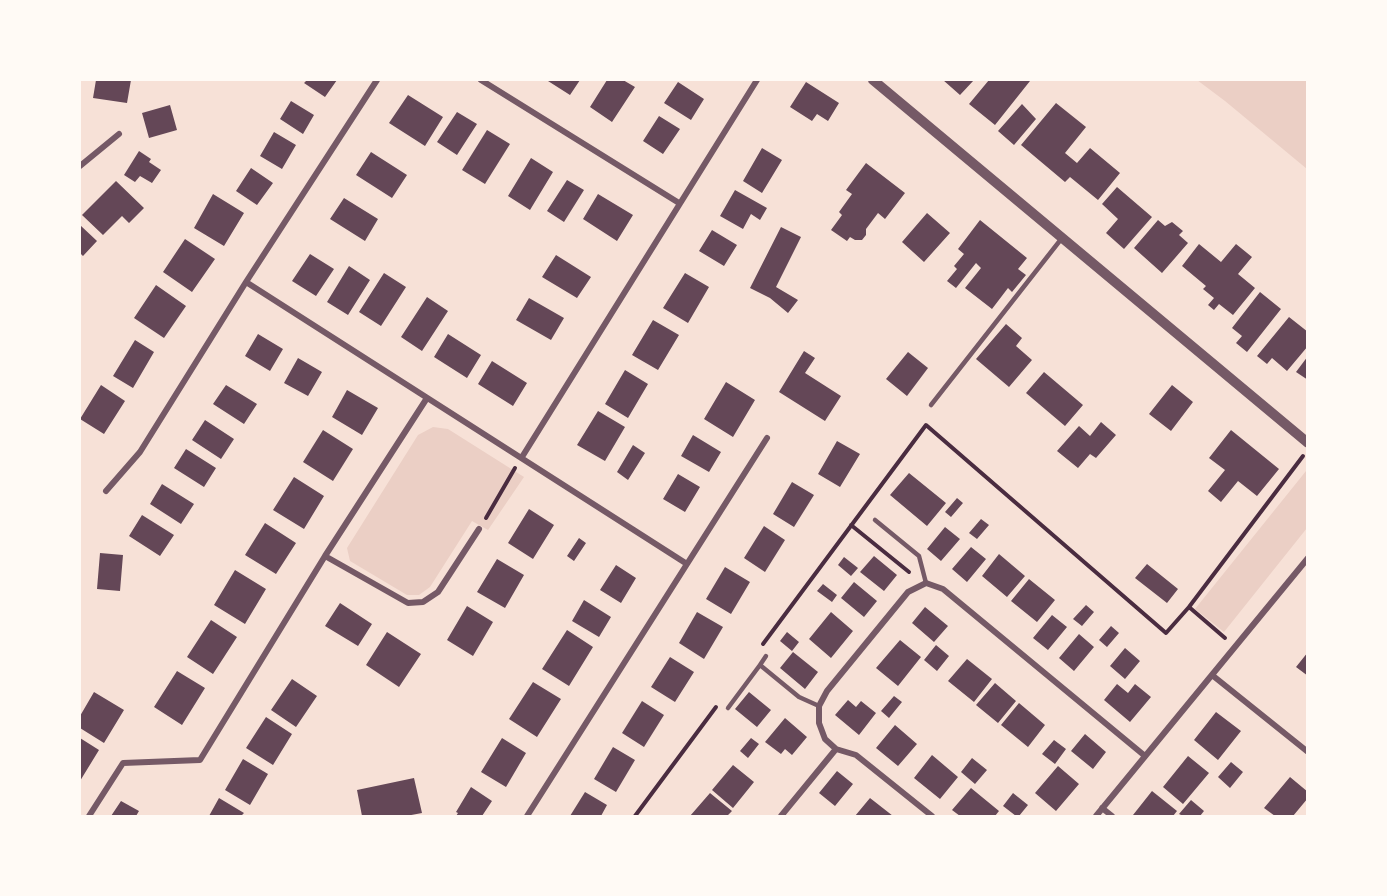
<!DOCTYPE html>
<html>
<head>
<meta charset="utf-8">
<style>
	body { margin:0 }
	#map { position:relative; width:1387px; height:896px; overflow:hidden; background:#f7e1d7; font-family:Signika,sans-serif }
	canvas { display:block }
	.frame { position:absolute; inset:0; border:81px solid #fffaf5; pointer-events:none }
</style>
</head>
<body>
<div id="map">
<canvas width="1387" height="896"></canvas>
<div class="frame"></div>
</div>
<script>
const ctx = document.querySelector('canvas').getContext('2d');
ctx.lineJoin = 'round';
function paint(path, color) { ctx.fillStyle = color; ctx.fill(path, 'evenodd'); }
const shape = rows => new Path2D(rows.map(r => 'M' + r).join(''));
function strokePath(path, color, width, dash) { ctx.strokeStyle = color; ctx.lineWidth = width; ctx.lineCap = dash ? 'butt' : 'round'; ctx.setLineDash(dash || []); ctx.stroke(path); }
const green = shape([
	[1197,80,1307,80,1307,169,1225,101],
	[433,427,448,429,524,477,488,530,472,521,430,587,419,595,407,595,350,561,347,548,418,435],
	[1306,471,1307,528,1224,632,1195,609]
]);
const building = shape([
	[96,80,131,80,127,103,93,98],
	[307,80,337,80,325,97,304,83],
	[549,80,580,80,570,95,548,81],
	[607,80,623,80,635,87,612,122,590,107],
	[943,80,974,80,960,95],
	[989,80,1030,81,995,125,969,104],
	[678,82,704,99,691,120,664,103],
	[806,82,839,103,828,121,817,114,812,121,790,107],
	[408,95,443,117,425,146,389,123],
	[291,101,314,115,303,134,280,119],
	[1056,103,1086,127,1065,153,1077,163,1090,148,1120,173,1098,200,1070,177,1065,182,1021,145],
	[1022,104,1036,119,1014,145,998,131],
	[170,105,177,130,149,138,142,113],
	[457,112,477,124,457,155,437,142],
	[659,116,680,129,663,154,643,141],
	[487,130,510,144,485,184,462,170],
	[274,132,296,145,282,169,260,156],
	[762,148,782,160,762,193,743,181],
	[139,151,151,159,149,162,161,170,152,183,140,176,135,182,124,175],
	[371,152,407,175,392,198,356,175],
	[531,158,553,172,530,210,508,196],
	[866,163,905,193,885,219,878,213,866,229,866,235,862,240,855,240,850,237,847,241,831,230,842,215,839,212,852,194,846,190],
	[251,168,273,183,257,205,236,191],
	[567,180,584,190,564,222,547,211],
	[116,181,144,208,129,223,122,216,103,235,82,215],
	[1117,187,1152,217,1124,249,1106,233,1118,219,1102,204],
	[735,190,767,208,760,220,751,214,743,229,720,216],
	[213,194,244,213,224,246,194,228],
	[598,194,633,215,617,241,583,219],
	[344,198,378,219,365,241,330,219],
	[927,213,950,233,924,262,902,242],
	[980,220,1027,258,1018,269,1026,275,1012,292,1008,288,992,309,965,288,981,268,976,263,956,288,947,281,957,269,954,266,964,254,958,249],
	[1158,220,1165,226,1172,222,1183,231,1179,235,1188,243,1162,273,1134,248],
	[80,225,97,241,83,256,80,253],
	[781,227,801,237,776,287,798,300,788,313,770,298,750,288],
	[712,230,737,245,724,266,699,251],
	[185,239,215,259,192,292,163,272],
	[1199,244,1221,262,1236,244,1252,257,1238,274,1255,288,1233,315,1219,304,1214,310,1208,305,1214,298,1203,289,1206,286,1182,266],
	[310,254,334,269,316,296,292,281],
	[556,255,591,277,577,298,542,277],
	[349,266,370,280,348,315,327,302],
	[384,273,406,287,381,326,359,312],
	[685,273,709,287,688,323,663,308],
	[156,285,186,306,164,338,134,318],
	[1260,292,1281,309,1247,352,1236,343,1242,336,1232,328],
	[427,297,448,311,422,351,401,337],
	[529,298,564,318,551,340,516,320],
	[1289,317,1308,332,1308,346,1287,371,1272,358,1267,364,1257,356],
	[653,320,679,335,658,370,632,355],
	[1006,324,1022,338,1016,346,1032,360,1009,387,976,359],
	[258,334,283,349,270,371,245,356],
	[448,334,481,355,467,378,434,357],
	[135,340,154,352,133,388,113,376],
	[804,351,815,358,805,373,841,396,825,421,779,392],
	[908,352,928,368,907,396,886,379],
	[1308,356,1308,380,1296,372],
	[298,358,322,372,308,396,284,383],
	[492,361,527,383,513,406,478,384],
	[625,370,648,384,628,418,605,404],
	[1044,372,1083,405,1065,426,1026,393],
	[726,382,755,400,733,437,704,419],
	[101,385,125,401,104,434,80,419],
	[226,385,257,404,244,424,213,404],
	[1172,385,1193,402,1171,431,1149,414],
	[347,390,378,408,362,435,332,417],
	[598,411,625,427,605,461,577,445],
	[205,420,234,439,221,459,192,440],
	[1101,422,1116,435,1096,458,1090,454,1078,468,1057,451,1079,426,1090,436],
	[323,430,353,449,333,481,303,462],
	[1231,430,1279,469,1257,496,1238,481,1221,502,1208,491,1225,470,1209,458],
	[693,435,721,452,709,472,681,456],
	[837,441,860,454,840,487,818,474],
	[633,445,645,453,628,480,617,472],
	[186,449,216,468,204,487,174,468],
	[909,473,946,503,927,526,890,495],
	[678,474,700,487,685,512,663,499],
	[294,477,324,496,304,529,273,510],
	[792,482,814,495,794,527,773,514],
	[162,484,194,504,181,524,150,504],
	[957,498,963,503,951,517,945,512],
	[529,509,554,525,533,559,508,543],
	[142,515,174,535,160,556,129,536],
	[981,519,989,525,977,539,969,533],
	[265,523,296,543,276,574,245,555],
	[764,526,785,540,765,572,744,558],
	[945,527,960,539,941,561,927,549],
	[579,538,586,543,574,561,567,556],
	[971,547,986,559,967,582,952,569],
	[100,553,123,555,120,591,97,589],
	[999,554,1025,576,1007,597,982,576],
	[874,556,897,575,884,591,860,572],
	[844,557,858,568,851,576,838,565],
	[497,559,524,575,505,608,477,592],
	[1147,564,1178,589,1167,603,1135,578],
	[616,565,636,578,621,603,600,590],
	[725,567,750,582,731,614,706,599],
	[235,570,266,589,245,624,214,605],
	[1029,579,1055,600,1037,622,1011,601],
	[854,582,877,601,864,617,841,598],
	[823,584,837,595,832,602,817,591],
	[584,600,611,617,599,637,572,621],
	[340,603,372,624,358,646,325,626],
	[1086,605,1094,612,1082,626,1073,619],
	[467,606,493,622,473,656,447,640],
	[925,607,948,626,934,642,912,623],
	[697,612,723,627,704,659,679,643],
	[831,612,853,631,831,658,809,639],
	[1052,615,1067,627,1048,650,1033,638],
	[211,620,237,637,213,674,187,657],
	[1111,626,1119,633,1107,647,1099,640],
	[567,630,593,647,569,686,542,669],
	[387,632,421,654,399,687,366,665],
	[787,632,799,642,792,651,780,641],
	[1079,634,1094,647,1074,671,1059,658],
	[900,640,921,657,898,686,876,668],
	[936,645,949,656,937,671,924,660],
	[1125,648,1140,661,1125,679,1110,666],
	[793,652,818,672,805,689,780,668],
	[1308,652,1308,676,1296,667],
	[670,657,694,672,675,702,651,687],
	[967,659,992,679,974,702,948,681],
	[177,671,205,688,182,725,154,707],
	[292,679,317,696,296,727,271,710],
	[533,682,561,699,537,737,509,719],
	[995,683,1016,701,998,723,976,705],
	[1117,684,1128,693,1135,684,1151,697,1130,722,1104,700],
	[94,692,124,710,104,743,80,728,80,716],
	[749,692,771,710,757,727,735,709],
	[894,696,902,702,889,718,881,711],
	[848,700,856,707,861,701,876,713,859,735,835,715],
	[642,701,664,715,644,747,622,733],
	[1019,703,1045,725,1028,747,1001,725],
	[1216,712,1241,731,1218,760,1194,740],
	[266,717,292,734,273,765,246,748],
	[785,718,807,737,792,755,785,749,781,754,765,742],
	[895,725,917,744,898,766,876,748],
	[1085,734,1106,752,1093,769,1071,751],
	[80,738,99,750,80,781],
	[502,738,526,753,506,787,481,772],
	[751,738,759,744,748,758,740,751],
	[1054,740,1066,749,1055,764,1042,754],
	[613,747,635,760,616,792,594,779],
	[932,755,958,777,940,799,914,778],
	[1188,756,1209,773,1183,804,1163,787],
	[972,758,987,770,975,784,961,772],
	[243,759,268,774,250,805,225,790],
	[1231,762,1243,772,1230,788,1218,777],
	[733,765,754,782,733,808,712,790],
	[1058,766,1079,784,1056,811,1035,793],
	[837,771,853,784,835,806,819,793],
	[1290,777,1308,792,1308,798,1293,816,1275,816,1264,808],
	[414,778,422,813,406,816,362,816,357,790],
	[471,787,492,801,482,816,456,816,458,813,456,812],
	[971,788,999,811,995,816,960,816,952,810],
	[1152,791,1177,811,1173,816,1133,815],
	[585,792,607,805,601,816,570,816],
	[710,793,732,811,727,816,690,816],
	[1013,793,1028,805,1019,816,1016,816,1003,806],
	[219,798,244,813,241,816,209,816],
	[870,798,893,816,855,816],
	[1191,800,1204,811,1200,816,1183,816,1179,814],
	[121,801,139,811,136,816,111,816]
]);
const path = shape([
	[486,518,515,468],
	[851,525,909,572],
	[1189,607,1225,638],
	[763,644,926,425,1166,633,1189,607,1303,456],
	[635,816,716,707]
]);
const service = shape([
	[931,405,1062,238],
	[875,520,919,556,926,583],
	[760,665,766,656],
	[728,708,760,665,799,697,819,706]
]);
const minor = shape([
	[481,80,679,203],
	[80,166,119,134],
	[246,282,687,564],
	[522,457,757,80],
	[106,491,140,452,246,282,377,80],
	[325,556,408,603,423,602,438,592,479,529],
	[1212,675,1308,752],
	[836,749,825,739,819,723,819,706,827,691,908,592,926,583,943,589,1145,756],
	[1102,808,1112,816],
	[89,816,123,763,200,760,325,556,427,398],
	[527,816,767,438],
	[781,816,836,749,856,755,932,816],
	[1096,816,1308,558]
]);
const tertiary = shape([
	[873,80,1308,443]
]);
paint(green, '#ebcfc5');
paint(building, '#644757');
strokePath(path, '#4a2c40', 4);
strokePath(service, '#755966', 4.5);
strokePath(minor, '#755966', 6);
strokePath(tertiary, '#755966', 10);
</script>
</body>
</html>
